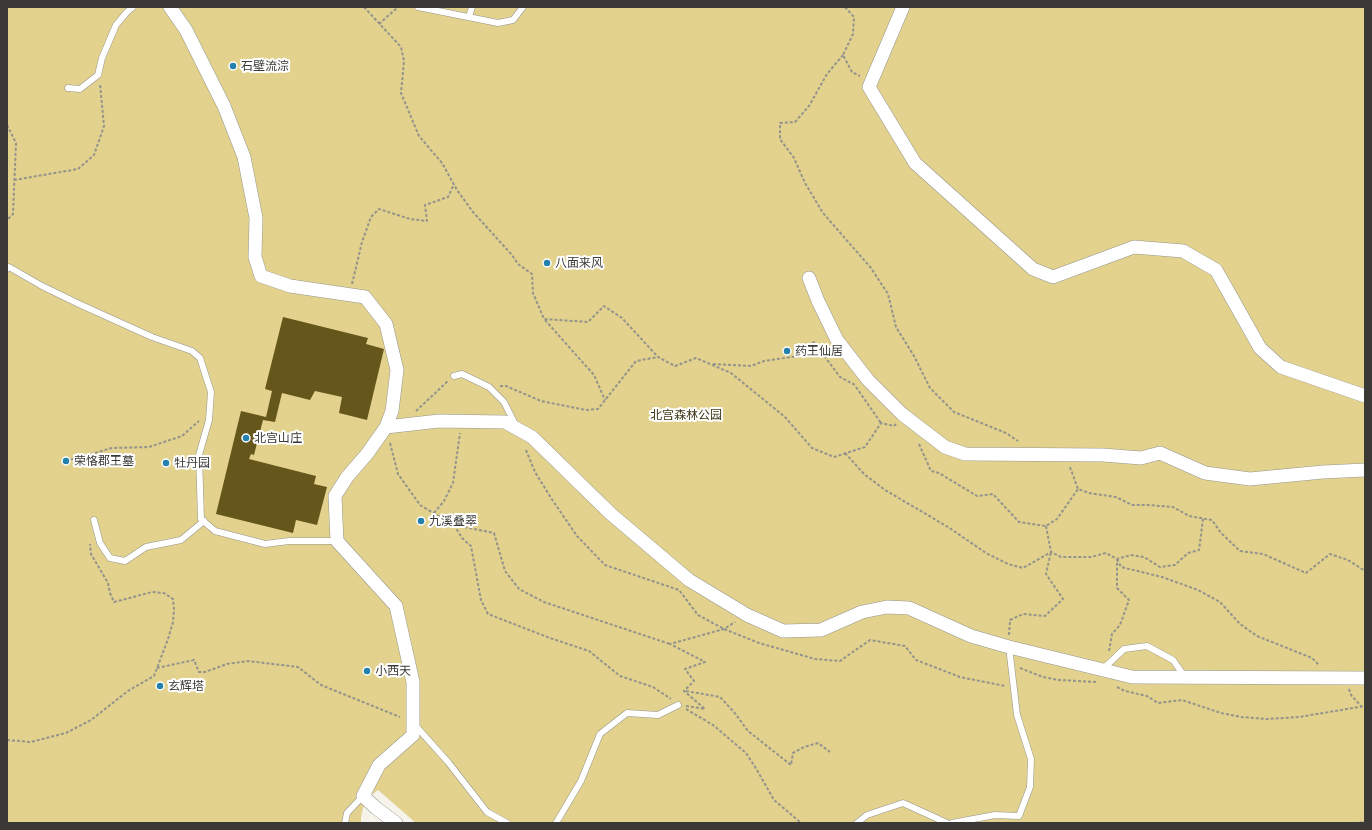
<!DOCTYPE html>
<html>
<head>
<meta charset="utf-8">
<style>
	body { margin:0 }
	#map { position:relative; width:1372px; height:830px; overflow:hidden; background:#f5f3ea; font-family:Mulish,sans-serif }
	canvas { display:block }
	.frame { position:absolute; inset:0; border:8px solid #3a3935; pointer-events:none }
</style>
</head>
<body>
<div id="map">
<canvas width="1372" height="830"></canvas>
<div class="frame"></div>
</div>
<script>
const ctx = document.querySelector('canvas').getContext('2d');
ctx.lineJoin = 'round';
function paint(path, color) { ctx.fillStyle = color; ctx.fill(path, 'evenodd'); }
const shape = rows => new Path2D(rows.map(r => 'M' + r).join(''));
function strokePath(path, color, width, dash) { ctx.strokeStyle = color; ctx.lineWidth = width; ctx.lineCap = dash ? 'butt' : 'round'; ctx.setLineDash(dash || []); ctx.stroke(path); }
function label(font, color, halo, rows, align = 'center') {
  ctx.font = font + ' Mulish,"Noto Sans SC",sans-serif'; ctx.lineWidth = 4; ctx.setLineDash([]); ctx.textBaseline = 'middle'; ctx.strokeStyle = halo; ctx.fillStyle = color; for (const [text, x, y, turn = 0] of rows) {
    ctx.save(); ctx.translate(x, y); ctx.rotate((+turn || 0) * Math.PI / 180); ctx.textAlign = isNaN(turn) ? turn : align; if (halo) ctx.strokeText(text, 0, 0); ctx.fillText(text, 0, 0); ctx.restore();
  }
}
const green = shape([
	[7,7,1365,7,1365,823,416,823,378,790,365,800,361,817,361,823,7,823]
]);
const building = shape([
	[283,317,368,338,366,344,384,349,367,420,339,413,342,397,315,391,310,400,282,393,275,422,263,420,254,455,251,454,249,459,316,476,314,484,327,487,317,525,296,520,293,533,216,514,241,411,266,417,272,391,265,389]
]);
const path = shape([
	[364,7,401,47,404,61,401,93,419,136,442,163,457,190,473,212,512,255,518,264,532,274,533,293,544,319,588,322,604,306,622,318,658,357,675,366,696,358,731,373,785,417,812,448,834,457,865,447,881,423,894,426,896,424],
	[845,7,854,17,853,34,843,55,852,72,860,76],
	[379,24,398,7],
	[843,55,827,74,809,106,795,122,780,123,780,139,794,158,805,183,823,213,871,268,888,294,896,327,914,356,930,388,954,412,1006,433,1018,441],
	[7,125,16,143,13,214,7,220],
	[14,180,78,169,94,155,104,126,100,84],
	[352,284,362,242,371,217,379,209,410,219,427,221,425,205,448,197,454,184],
	[545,320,594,375,605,400],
	[713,364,751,366,764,361,798,356,814,342,840,377,855,385],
	[500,386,506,386,541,401,586,410,598,409,636,361,658,357],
	[856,387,881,423],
	[416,411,448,381],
	[390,443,398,474,420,505,454,525,494,533,505,571,519,589,544,602,670,644],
	[919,444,931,471,939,473,977,496,993,494,1019,522,1046,526,1057,519,1078,489],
	[526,450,535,472,551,498,577,536,605,565,679,590,698,615,724,629,759,643,815,659,840,661,870,640,905,646,916,660,960,677,1005,686],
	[845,453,864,474,885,490,948,527,986,553,1008,564,1023,568,1051,552],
	[66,461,112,448,149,447,182,436,199,421],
	[1070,467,1078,489,1089,493,1116,497,1132,505,1148,505,1173,507,1189,516,1212,520,1221,533,1240,551,1263,554,1306,573,1330,554,1348,560,1365,571],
	[434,513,444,501,453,483,460,433],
	[454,525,462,538,471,546,481,600,488,614,550,638,589,651,620,676,653,687,671,699],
	[1046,526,1051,552,1061,557,1091,557,1106,553,1117,559,1131,555,1144,557,1160,567,1175,565,1188,553,1199,550,1203,519],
	[1117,559,1121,567,1162,577,1198,590,1220,602,1240,624,1257,636,1312,658,1319,665],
	[1009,635,1010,620,1023,614,1045,616,1063,599,1046,574,1051,552],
	[1109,651,1112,634,1120,625,1129,600,1117,588,1117,560],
	[157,668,194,660,199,672,205,672,227,664,248,661,298,667,321,685,400,717],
	[1020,668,1043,677,1059,680,1098,682],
	[1117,687,1125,691,1147,696,1158,703,1182,700,1221,713,1241,717,1267,719,1299,717,1365,706],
	[1349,689,1351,695,1362,707],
	[686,691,720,697,734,712,748,731,791,765,793,753,804,747,818,743,830,752],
	[686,706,705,709,684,691,694,681,685,669,705,662,670,644,724,629,735,622],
	[686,709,713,725,746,753,757,770,774,800,801,823],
	[7,740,31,742,66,733,91,720,128,691,154,676,168,639,173,622,174,610,173,599,164,593,152,592,114,602,110,593,108,583,91,554,90,544],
	[1359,823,1365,821]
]);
const lane = shape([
	[418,7,498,23,513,20,523,7],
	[469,17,472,7],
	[68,88,80,89,98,75,102,58,116,25,127,12,133,7],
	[7,269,9,267,42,286,79,304,152,337,192,351,200,358,211,392,209,420,199,455,201,519,215,531,265,544,289,541,337,541],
	[454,376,462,374,489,387,504,402,516,426],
	[94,520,100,543,110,558,125,561,146,547,181,540,204,521],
	[1103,669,1124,649,1147,646,1173,660,1185,677],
	[414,724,448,762,487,812,507,823],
	[345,823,347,813,363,796],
	[556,823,581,781,600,734,627,713,658,715,678,705],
	[857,823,867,815,903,803,947,823],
	[952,823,995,815,1019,816,1030,787,1031,759,1017,715,1009,647]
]);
const street = shape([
	[170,7,186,30,224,106,244,157,256,218,255,257,261,276,290,286,365,297,386,324,397,370,392,411,386,427,367,454,347,477,335,496,337,541,396,606,413,682,413,735,379,765,363,796,376,808,396,823],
	[903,7,869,87,915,163,1033,269,1053,277,1134,247,1183,251,1216,270,1260,348,1281,367,1365,396],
	[809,278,818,301,837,340,868,380,902,414,945,447,965,454,1103,455,1141,458,1160,453,1205,473,1250,479,1323,472,1365,470],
	[386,427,439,421,505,422,532,437,611,514,689,580,747,615,783,631,821,630,862,612,887,607,909,608,971,636,1009,647,1132,677,1365,678]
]);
const markers = [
	[233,66,4,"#2481ae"],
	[547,263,4,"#2481ae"],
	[787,351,4,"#2481ae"],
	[246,438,4,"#2481ae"],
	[66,461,4,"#2481ae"],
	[166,463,4,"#2481ae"],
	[421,521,4,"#2481ae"],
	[367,671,4,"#2481ae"],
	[160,686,4,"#2481ae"]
];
const poiNames = [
	["石壁流淙",241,66],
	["八面来风",555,263],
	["药王仙居",795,351],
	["北宫山庄",254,438],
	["荣恪郡王墓",74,461],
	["牡丹园",174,463],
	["九溪叠翠",429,521],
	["小西天",375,671],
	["玄辉塔",168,686]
];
const parkNames = [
	["北宫森林公园",686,415]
];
paint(green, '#e2d28d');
paint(building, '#65571c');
strokePath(lane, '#96958d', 7);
strokePath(street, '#96958d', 14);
strokePath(path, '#94938c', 2, [3, 2]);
strokePath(lane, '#fff', 6);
strokePath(street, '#fff', 13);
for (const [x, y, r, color] of markers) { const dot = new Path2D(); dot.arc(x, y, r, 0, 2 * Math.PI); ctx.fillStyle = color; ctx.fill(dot); strokePath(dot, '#fff', 1.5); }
label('12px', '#3a3935', '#fff', poiNames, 'left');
label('12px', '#403816', '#fff', parkNames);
</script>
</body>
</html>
